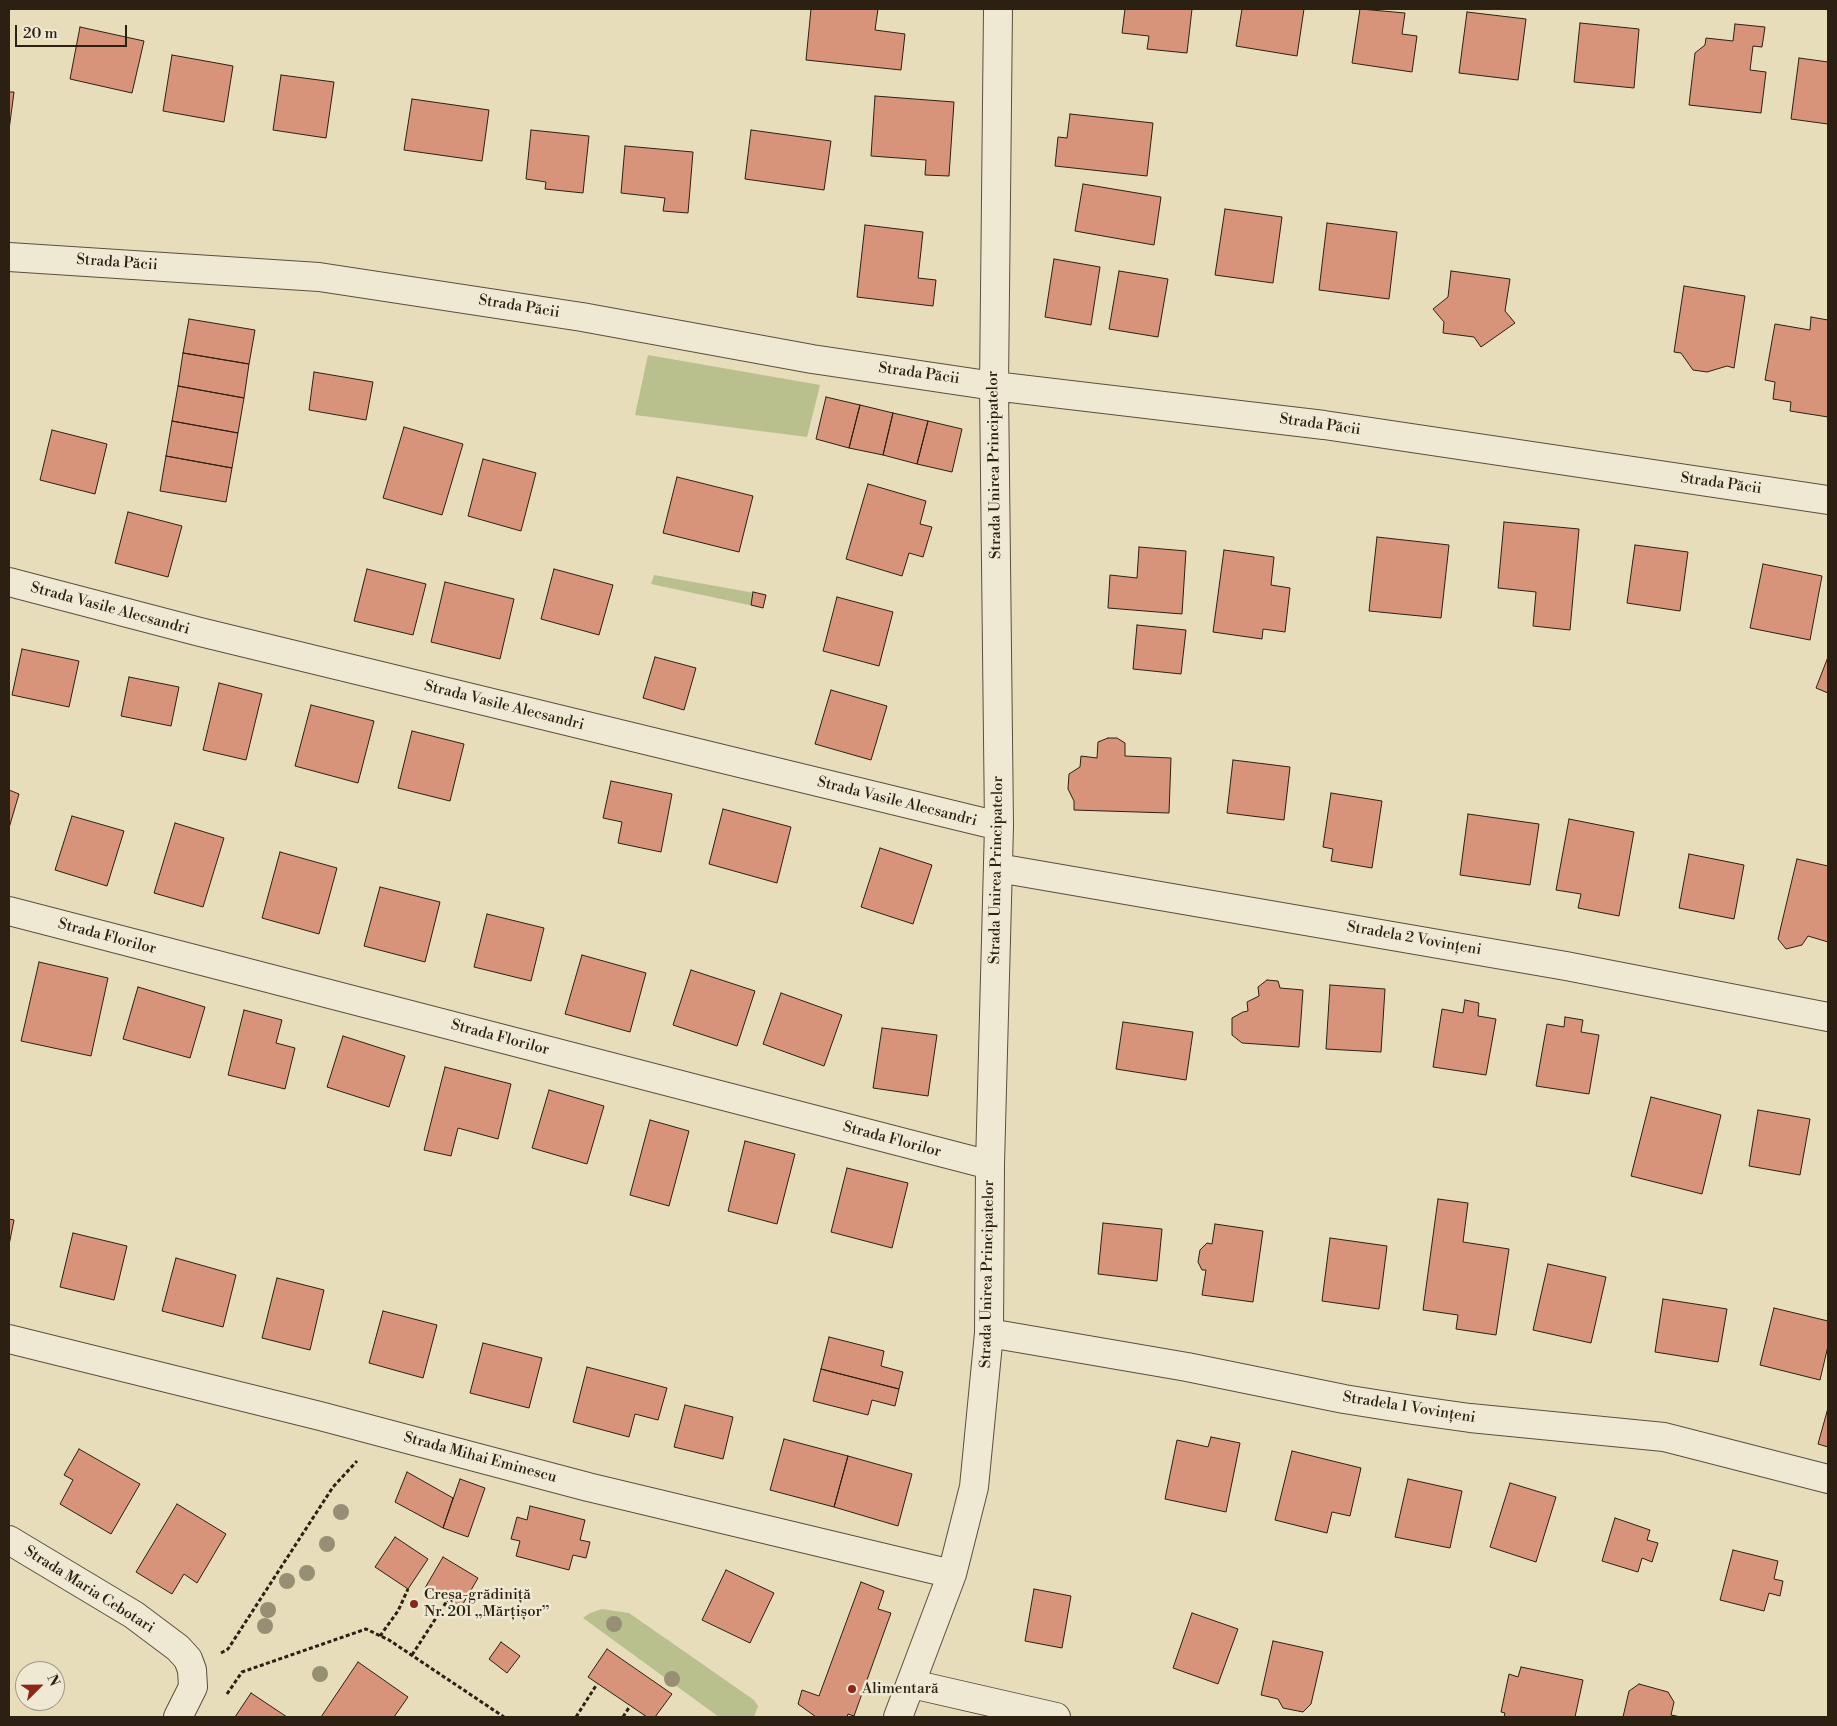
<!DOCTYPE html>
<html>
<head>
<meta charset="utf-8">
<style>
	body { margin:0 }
	#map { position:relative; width:1837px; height:1726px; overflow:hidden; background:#e7ddbb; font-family:"Libre Bodoni",serif }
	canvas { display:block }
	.frame { position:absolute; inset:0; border:10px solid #2c2013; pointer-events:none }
	.north { position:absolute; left:15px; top:1661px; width:50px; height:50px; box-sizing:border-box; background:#efe9d3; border:1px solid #a19986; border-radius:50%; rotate:67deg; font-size:14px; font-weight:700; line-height:20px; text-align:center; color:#2c2013 }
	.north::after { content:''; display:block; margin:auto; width:18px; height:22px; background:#8f2418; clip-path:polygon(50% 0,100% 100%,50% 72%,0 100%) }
	.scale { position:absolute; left:15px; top:25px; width:112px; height:22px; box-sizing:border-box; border:2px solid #2c2013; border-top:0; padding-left:6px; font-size:15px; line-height:18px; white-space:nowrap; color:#2c2013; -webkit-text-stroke:4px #efe9d3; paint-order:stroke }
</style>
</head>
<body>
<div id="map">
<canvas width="1837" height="1726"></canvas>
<div class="frame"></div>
<div class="north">N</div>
<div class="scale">20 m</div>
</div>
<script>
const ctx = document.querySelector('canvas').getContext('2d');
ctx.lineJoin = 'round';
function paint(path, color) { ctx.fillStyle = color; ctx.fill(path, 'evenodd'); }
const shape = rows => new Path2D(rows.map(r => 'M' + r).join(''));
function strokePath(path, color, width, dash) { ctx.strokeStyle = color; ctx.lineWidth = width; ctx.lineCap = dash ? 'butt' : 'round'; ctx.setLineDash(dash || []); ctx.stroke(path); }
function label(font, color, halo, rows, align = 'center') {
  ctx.font = font + ' "Libre Bodoni",serif'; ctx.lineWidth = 5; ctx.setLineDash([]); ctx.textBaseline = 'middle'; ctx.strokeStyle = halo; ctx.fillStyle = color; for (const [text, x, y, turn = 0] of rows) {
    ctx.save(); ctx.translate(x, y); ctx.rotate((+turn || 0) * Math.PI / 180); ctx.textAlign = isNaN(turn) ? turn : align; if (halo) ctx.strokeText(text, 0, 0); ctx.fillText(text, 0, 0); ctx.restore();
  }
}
const green = shape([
	[648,355,820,385,807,437,635,415],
	[654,575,766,595,763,608,651,584],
	[602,1609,629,1613,754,1700,758,1706,754,1717,719,1717,583,1618,590,1613]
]);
const building = shape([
	[811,9,878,9,875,30,905,34,901,70,806,60,811,9],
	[1125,9,1192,9,1187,53,1147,49,1149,36,1122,33,1125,9],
	[1242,9,1304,9,1297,56,1236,46,1242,9],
	[1360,9,1405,13,1402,34,1417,36,1412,72,1352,63,1360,9],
	[1467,12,1526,19,1518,80,1459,73,1467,12],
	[1580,23,1639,29,1634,88,1574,82,1580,23],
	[1735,24,1765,27,1762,47,1753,46,1750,70,1766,72,1761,113,1689,105,1695,53,1705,45,1706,38,1733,41,1735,24],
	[80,27,144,41,132,93,70,79,80,27],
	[172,55,233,66,224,122,163,111,172,55],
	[1799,58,1828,62,1828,124,1791,119,1799,58],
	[281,75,334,82,326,138,273,130,281,75],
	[9,92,14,92,9,130,9,92],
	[875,96,954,102,949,176,925,175,926,160,871,156,875,96],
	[412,99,489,110,482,161,404,150,412,99],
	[1070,114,1153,123,1147,176,1055,166,1058,137,1067,138,1070,114],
	[531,130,589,136,583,193,545,189,546,182,526,179,531,130],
	[751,130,831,141,824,190,745,179,751,130],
	[625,146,693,152,688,213,663,211,665,198,621,193,625,146],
	[1083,184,1161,197,1154,245,1075,231,1083,184],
	[1225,209,1282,217,1273,283,1215,275,1225,209],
	[1327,223,1397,232,1389,299,1319,290,1327,223],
	[865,225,923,232,918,278,936,280,933,306,857,297,865,225],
	[1054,259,1100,267,1091,325,1045,317,1054,259],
	[1119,271,1168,279,1158,337,1109,329,1119,271],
	[1451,271,1510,279,1505,311,1515,323,1481,347,1474,337,1443,333,1444,322,1433,309,1448,297,1451,271],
	[1684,286,1745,296,1734,368,1727,366,1707,372,1693,370,1681,353,1674,352,1684,286],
	[1811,317,1828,320,1828,417,1790,411,1791,402,1773,399,1775,382,1765,380,1775,324,1810,330,1811,317],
	[189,319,255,330,249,364,183,353,189,319],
	[183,353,249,364,244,398,178,386,183,353],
	[314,372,373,382,366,420,309,410,314,372],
	[178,386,244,398,238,433,172,421,178,386],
	[826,397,860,405,849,448,816,439,826,397],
	[860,405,893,413,883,455,849,448,860,405],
	[893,413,928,421,917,464,883,455,893,413],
	[172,421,238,433,232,468,166,456,172,421],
	[928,421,962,429,952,472,917,464,928,421],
	[404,427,463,444,442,515,383,498,404,427],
	[52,430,107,444,95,494,40,480,52,430],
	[166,456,232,468,226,502,160,491,166,456],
	[483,459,536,473,521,531,468,516,483,459],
	[677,477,753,496,739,552,663,533,677,477],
	[868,484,926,501,920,524,932,527,923,557,909,553,902,576,846,559,868,484],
	[128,512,182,526,168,577,115,563,128,512],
	[1504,522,1579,529,1570,630,1533,626,1536,592,1498,588,1504,522],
	[1377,537,1449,545,1441,618,1369,611,1377,537],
	[1635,545,1688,552,1680,611,1627,603,1635,545],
	[1139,547,1186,551,1182,614,1108,608,1110,575,1137,578,1139,547],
	[1224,550,1274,557,1271,585,1290,588,1285,632,1263,629,1262,639,1213,632,1224,550],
	[1763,564,1822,576,1810,640,1750,628,1763,564],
	[367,569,426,584,413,635,354,621,367,569],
	[554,569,613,585,599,635,541,619,554,569],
	[445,582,514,599,500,659,431,642,445,582],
	[753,592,766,595,763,608,751,605,753,592],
	[837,597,893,612,879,666,823,651,837,597],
	[1137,625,1186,630,1181,674,1133,669,1137,625],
	[22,649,79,661,69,707,12,695,22,649],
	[655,657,696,668,684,710,643,698,655,657],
	[1828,657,1828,693,1816,688,1828,657],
	[129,677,179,687,171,726,121,716,129,677],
	[219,683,262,694,246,760,203,750,219,683],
	[831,690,887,706,871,760,815,744,831,690],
	[311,705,374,721,358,783,295,766,311,705],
	[412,731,464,744,450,801,398,788,412,731],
	[1108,738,1117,738,1125,743,1125,756,1171,758,1169,813,1074,810,1074,801,1068,789,1069,774,1080,767,1081,756,1097,758,1098,742,1108,738],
	[1233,760,1290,767,1284,820,1227,813,1233,760],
	[611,781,672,794,661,852,618,843,622,822,603,818,611,781],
	[9,790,19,794,9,828,9,790],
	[1331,793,1382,801,1372,868,1331,861,1333,849,1323,847,1331,793],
	[723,809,791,827,777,883,709,864,723,809],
	[1468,814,1539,824,1530,885,1460,875,1468,814],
	[72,816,124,831,107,886,55,870,72,816],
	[1569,819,1634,832,1619,916,1578,908,1581,894,1556,890,1569,819],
	[175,823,224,838,203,907,154,893,175,823],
	[880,848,932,865,913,924,861,907,880,848],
	[280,852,337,868,319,934,262,918,280,852],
	[1689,854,1744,865,1734,919,1679,908,1689,854],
	[1797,859,1828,866,1828,942,1808,936,1802,945,1786,949,1778,939,1797,859],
	[380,887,440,902,425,962,364,946,380,887],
	[487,914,544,928,531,981,474,967,487,914],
	[582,955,646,973,630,1032,565,1014,582,955],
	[39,962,108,978,91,1056,21,1041,39,962],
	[691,970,755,991,737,1046,673,1025,691,970],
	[1267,980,1278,981,1280,988,1303,990,1299,1047,1242,1043,1232,1035,1232,1018,1243,1012,1248,1011,1247,1002,1259,996,1258,987,1267,980],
	[1330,985,1385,989,1381,1052,1326,1049,1330,985],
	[138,987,205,1007,190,1058,123,1039,138,987],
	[781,993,842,1015,824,1066,763,1044,781,993],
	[1465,1000,1479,1003,1478,1016,1496,1019,1486,1075,1433,1067,1442,1009,1463,1013,1465,1000],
	[244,1010,282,1020,276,1043,295,1048,285,1089,228,1075,244,1010],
	[1565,1017,1583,1020,1581,1032,1599,1035,1589,1094,1536,1086,1547,1024,1564,1027,1565,1017],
	[1123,1022,1193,1032,1186,1080,1116,1069,1123,1022],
	[882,1028,937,1035,928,1096,873,1088,882,1028],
	[343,1036,405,1056,389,1107,327,1087,343,1036],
	[445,1067,511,1084,498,1139,458,1128,451,1156,424,1150,445,1067],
	[549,1090,604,1106,587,1164,532,1148,549,1090],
	[1651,1097,1721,1115,1702,1194,1631,1176,1651,1097],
	[1758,1110,1810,1119,1800,1175,1749,1166,1758,1110],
	[650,1120,689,1131,669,1206,630,1195,650,1120],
	[745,1141,795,1154,777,1224,728,1211,745,1141],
	[847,1168,908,1183,892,1248,831,1232,847,1168],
	[1438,1199,1468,1203,1463,1242,1509,1249,1496,1335,1456,1329,1458,1315,1423,1310,1438,1199],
	[9,1219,14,1220,9,1245,9,1219],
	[1103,1223,1162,1229,1157,1281,1098,1274,1103,1223],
	[1215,1224,1263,1231,1253,1302,1202,1295,1206,1270,1202,1270,1198,1262,1200,1250,1207,1243,1212,1244,1215,1224],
	[73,1233,127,1246,114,1300,60,1287,73,1233],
	[1330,1238,1387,1246,1379,1309,1322,1301,1330,1238],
	[176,1258,236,1275,223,1327,162,1311,176,1258],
	[1548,1264,1606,1277,1591,1343,1533,1330,1548,1264],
	[277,1278,324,1290,310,1350,262,1338,277,1278],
	[1663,1299,1727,1309,1718,1362,1655,1352,1663,1299],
	[1774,1308,1828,1321,1828,1346,1820,1380,1760,1365,1774,1308],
	[383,1311,437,1325,423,1378,369,1363,383,1311],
	[829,1337,884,1351,881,1366,903,1372,899,1389,821,1369,829,1337],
	[483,1343,542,1358,529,1408,470,1393,483,1343],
	[587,1367,667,1388,658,1420,635,1414,629,1437,573,1422,587,1367],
	[821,1369,899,1389,895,1406,872,1400,868,1415,813,1401,821,1369],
	[685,1405,733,1417,723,1459,674,1447,685,1405],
	[1828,1408,1828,1447,1818,1444,1828,1408],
	[1211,1437,1240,1443,1226,1512,1165,1499,1177,1440,1208,1447,1211,1437],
	[784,1439,848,1456,834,1507,770,1490,784,1439],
	[79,1449,140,1484,111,1534,60,1504,73,1480,64,1475,79,1449],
	[1292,1451,1361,1468,1350,1516,1332,1512,1327,1533,1275,1520,1292,1451],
	[848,1456,912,1474,898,1526,834,1507,848,1456],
	[407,1472,453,1498,443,1528,395,1502,407,1472],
	[460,1479,485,1488,468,1537,443,1528,460,1479],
	[1408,1479,1462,1491,1450,1548,1395,1537,1408,1479],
	[1510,1483,1556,1497,1536,1562,1490,1547,1510,1483],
	[177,1504,226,1534,197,1583,184,1574,172,1594,136,1572,177,1504],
	[530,1506,585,1520,580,1540,590,1542,586,1558,573,1555,569,1570,516,1556,520,1541,511,1539,517,1517,527,1520,530,1506],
	[1615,1518,1650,1530,1647,1540,1658,1543,1652,1562,1642,1558,1638,1572,1602,1561,1615,1518],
	[395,1537,428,1559,408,1589,375,1567,395,1537],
	[1733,1550,1778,1561,1774,1579,1783,1581,1780,1596,1769,1593,1764,1611,1720,1600,1733,1550],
	[443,1557,478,1578,460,1609,425,1588,443,1557],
	[726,1570,774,1593,750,1643,702,1620,726,1570],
	[861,1582,884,1591,878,1609,891,1613,854,1716,848,1714,847,1717,816,1717,798,1704,802,1690,819,1696,861,1582],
	[1034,1589,1071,1596,1062,1648,1025,1641,1034,1589],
	[1192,1613,1238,1629,1218,1684,1173,1668,1192,1613],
	[1273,1641,1323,1652,1311,1704,1303,1712,1283,1708,1278,1699,1261,1695,1273,1641],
	[501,1642,520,1656,507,1673,489,1659,501,1642],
	[607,1649,672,1694,655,1717,647,1717,588,1677,607,1649],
	[358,1662,408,1697,394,1717,321,1717,358,1662],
	[1521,1667,1583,1680,1575,1717,1504,1717,1505,1713,1501,1712,1509,1674,1518,1677,1521,1667],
	[1639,1684,1668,1692,1674,1702,1671,1715,1681,1717,1623,1717,1629,1691,1639,1684],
	[251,1693,287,1717,235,1717,251,1693]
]);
const path = shape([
	[380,1636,398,1611,408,1589],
	[221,1653,228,1649,333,1487,357,1461],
	[412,1655,447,1601],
	[227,1694,242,1672,366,1629,389,1640,504,1717],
	[576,1717,597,1684],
	[623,1717,630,1706]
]);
const minor = shape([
	[9,257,319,277,582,317,812,359,994,386,1324,425,1828,500],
	[9,582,200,632,999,826],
	[998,868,1566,966,1828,1017],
	[9,911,990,1165],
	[989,1333,1187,1367,1344,1399,1413,1410,1470,1418,1664,1437,1828,1479],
	[9,1339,320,1416,588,1487,952,1574],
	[9,1540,134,1615,178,1648,188,1659,192,1670,193,1687,178,1717],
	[912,1684,1056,1717],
	[898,1717,952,1574,974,1487,989,1333,990,1165,999,826,994,386,998,9]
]);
const trees = [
	[341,1512],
	[327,1544],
	[307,1573],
	[287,1581],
	[268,1610],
	[614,1624],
	[265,1626],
	[320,1674],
	[672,1679]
];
const markers = [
	[414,1604,5,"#8f2418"],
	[852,1689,5,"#8f2418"]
];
const streetNames = [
	["Strada Păcii",117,263,4],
	["Strada Păcii",519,307,9],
	["Strada Păcii",919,374,8],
	["Strada Păcii",1320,425,8],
	["Strada Unirea Principatelor",995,465,-91],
	["Strada Păcii",1721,484,8],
	["Strada Vasile Alecsandri",110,609,15],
	["Strada Vasile Alecsandri",504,706,14],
	["Strada Vasile Alecsandri",897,802,14],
	["Strada Unirea Principatelor",997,870,-89],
	["Strada Florilor",107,937,15],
	["Stradela 2 Vovințeni",1414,939,10],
	["Strada Florilor",500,1038,15],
	["Strada Florilor",892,1140,15],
	["Strada Unirea Principatelor",988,1274,-89],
	["Stradela 1 Vovințeni",1409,1408,9],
	["Strada Mihai Eminescu",480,1458,15],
	["Strada Maria Cebotari",89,1590,32]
];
const poiNames = [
	["Creșa-grădiniță",424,1595],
	["Nr. 201 „Mărțișor”",424,1612],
	["Alimentară",862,1689]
];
paint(green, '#b9c08d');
paint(building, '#d8947a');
strokePath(building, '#2c2013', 1);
strokePath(minor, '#5b4f3d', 30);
strokePath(path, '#2c2013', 3, [4, 2.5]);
strokePath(minor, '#efe9d3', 28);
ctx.fillStyle = '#978f73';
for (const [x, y] of trees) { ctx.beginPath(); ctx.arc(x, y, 8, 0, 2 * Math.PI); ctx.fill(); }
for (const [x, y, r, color] of markers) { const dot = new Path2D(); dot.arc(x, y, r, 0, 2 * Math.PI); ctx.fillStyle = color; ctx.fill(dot); strokePath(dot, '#efe9d3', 2); }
label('15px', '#2c2013', '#efe9d3', streetNames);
label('15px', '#2c2013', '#efe9d3', poiNames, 'left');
</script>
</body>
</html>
